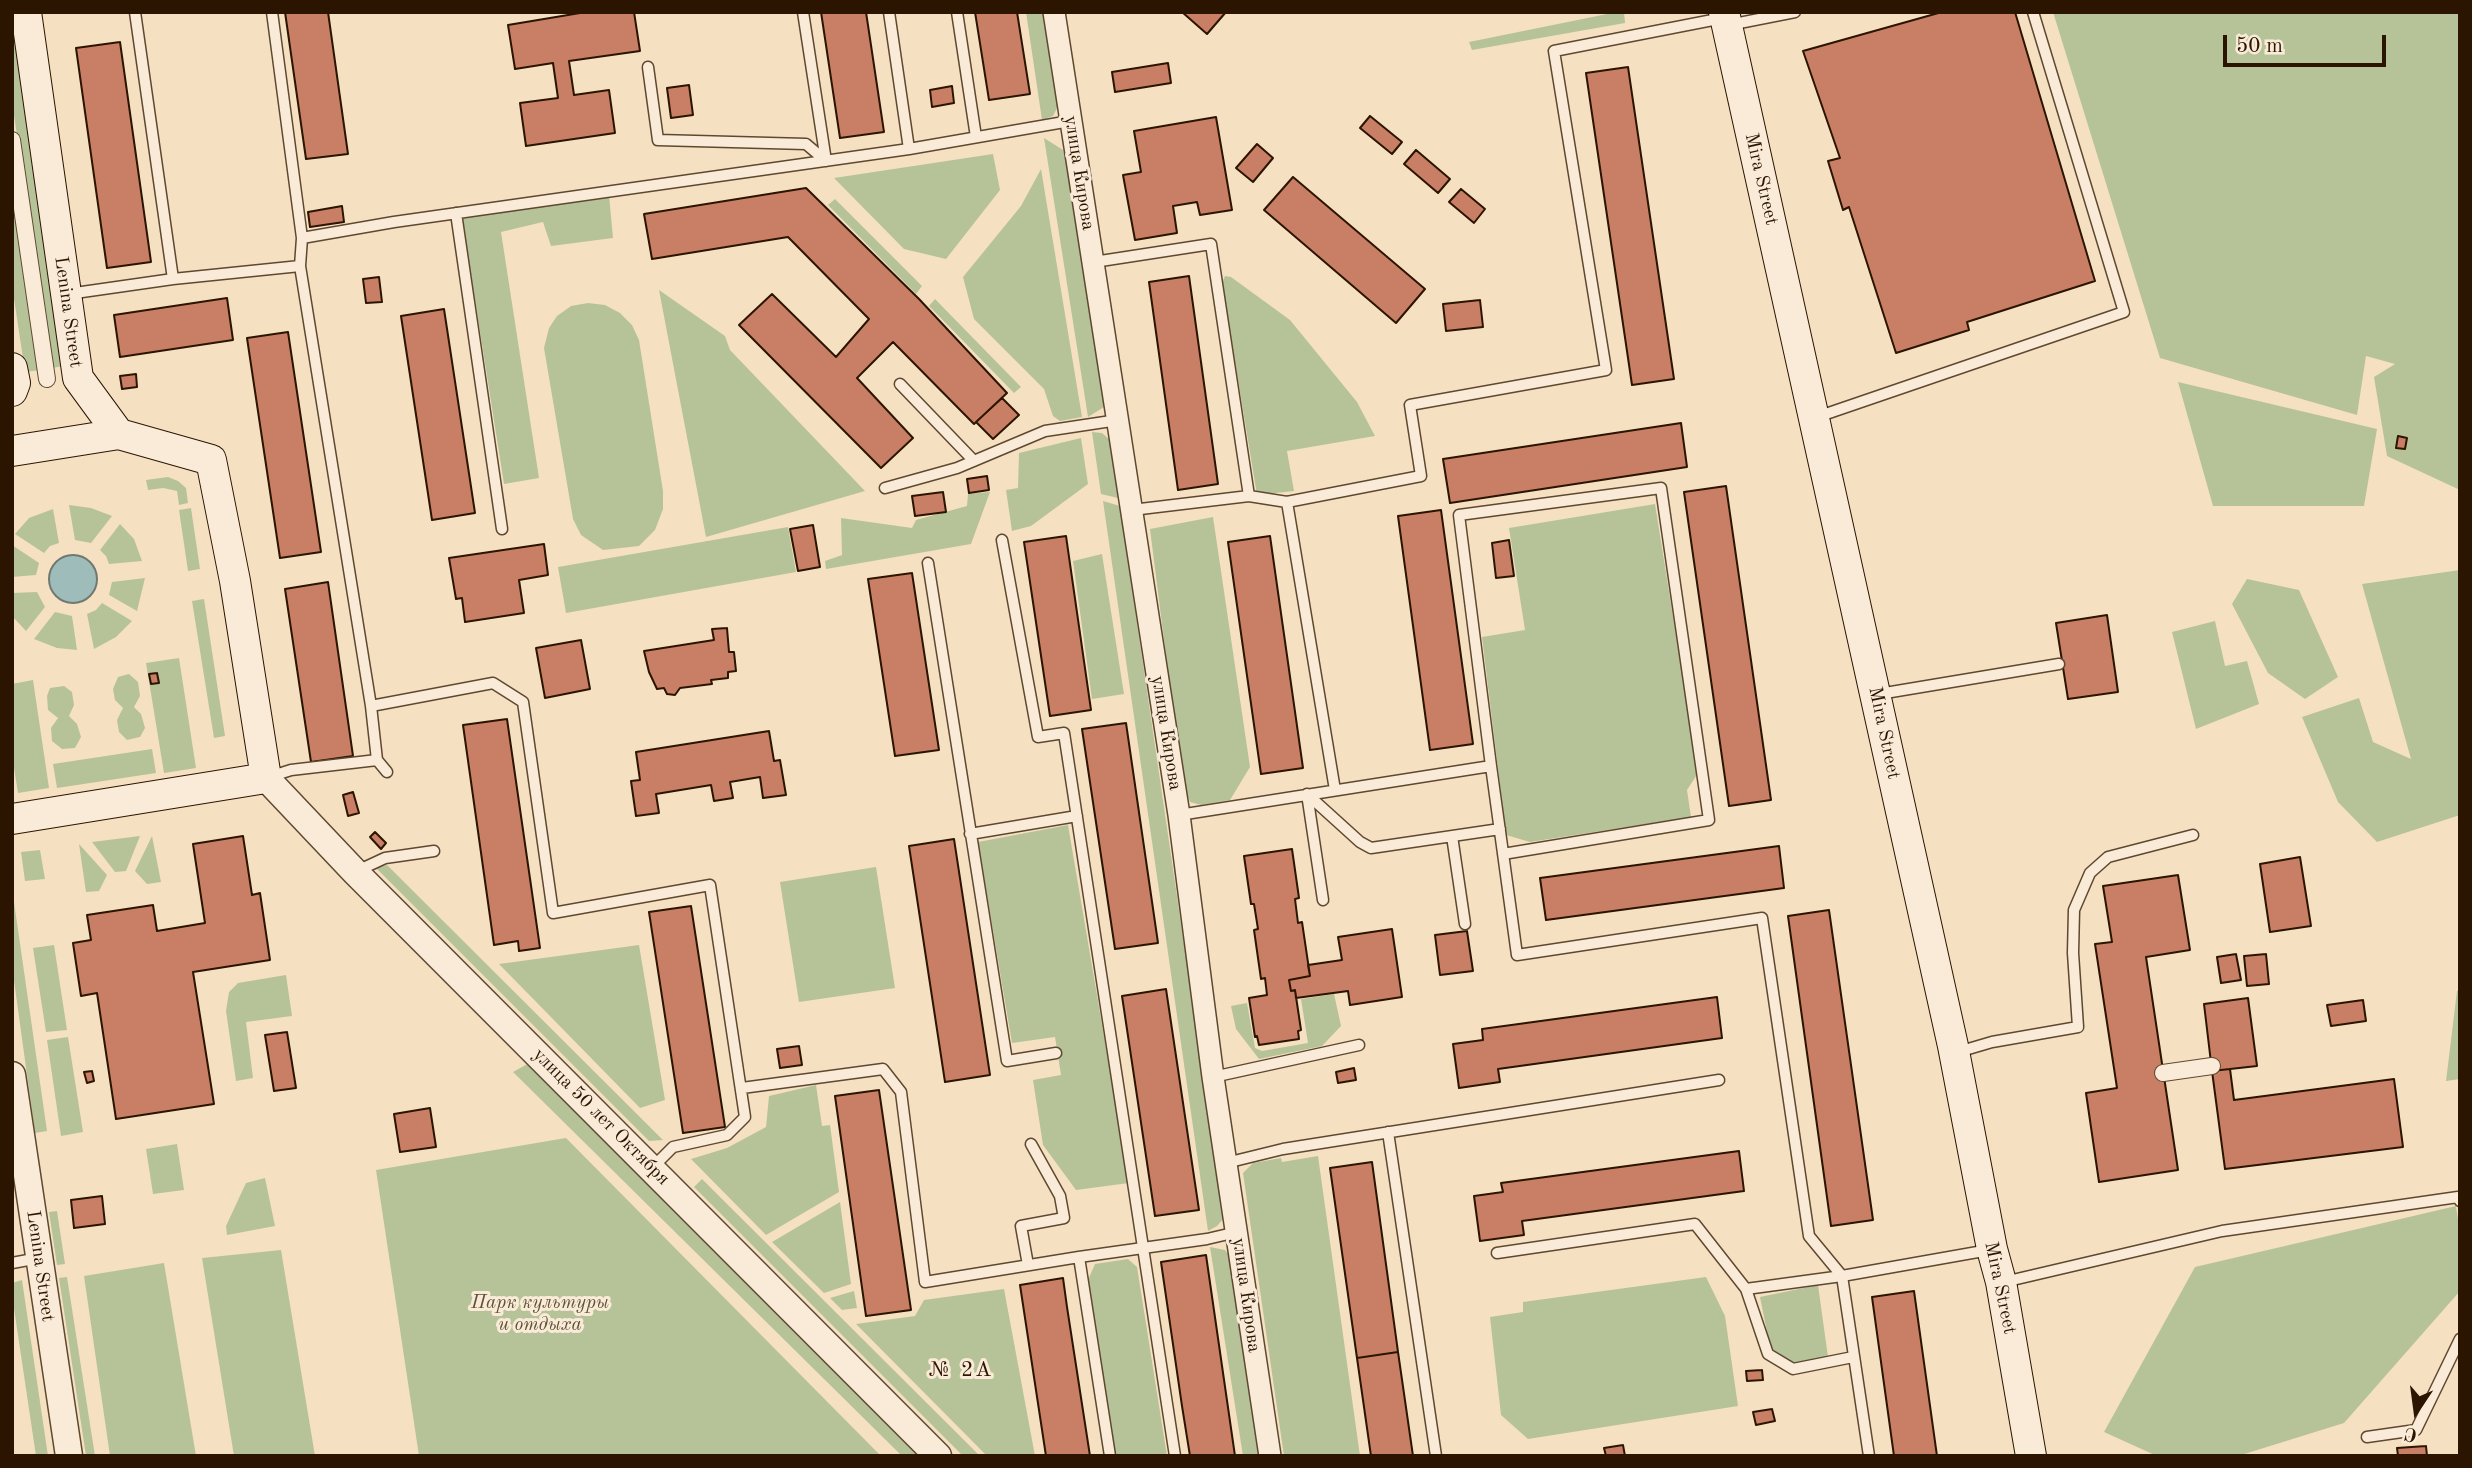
<!DOCTYPE html>
<html>
<head>
<meta charset="utf-8">
<style>
	body { margin:0 }
	#map { position:relative; width:2472px; height:1468px; overflow:hidden; background:#f6e0c2; font-family:"Old Standard TT",serif }
	canvas { display:block }
	.frame { position:absolute; inset:0; border:14px solid #2c1500; pointer-events:none }
	.north { position:absolute; left:2381px; top:1377px; width:70px; height:70px; -webkit-text-stroke:5px #f9ebd7; paint-order:stroke; rotate:193deg; font-size:19px; font-weight:700; line-height:28px; text-align:center; color:#2c1500 }
	.north::after { content:''; display:block; margin:auto; width:24px; height:32px; background:#2c1500; clip-path:polygon(50% 0,100% 100%,50% 72%,0 100%) }
	.scale { position:absolute; left:2223px; top:35px; width:163px; height:32px; box-sizing:border-box; border:4px solid #2c1500; border-top:0; padding-left:9px; font-size:21px; line-height:24px; white-space:nowrap; color:#2c1500; -webkit-text-stroke:5px #f9ebd7; paint-order:stroke }
</style>
</head>
<body>
<div id="map">
<canvas width="2472" height="1468"></canvas>
<div class="frame"></div>
<div class="north">С</div>
<div class="scale">50 m</div>
</div>
<script>
const ctx = document.querySelector('canvas').getContext('2d');
ctx.lineJoin = 'round';
function paint(path, color) { ctx.fillStyle = color; ctx.fill(path, 'evenodd'); }
const shape = rows => new Path2D(rows.map(r => 'M' + r).join(''));
function strokePath(path, color, width, dash) { ctx.strokeStyle = color; ctx.lineWidth = width; ctx.lineCap = dash ? 'butt' : 'round'; ctx.setLineDash(dash || []); ctx.stroke(path); }
function label(font, color, halo, rows, align = 'center') {
  ctx.font = font + ' "Old Standard TT",serif'; ctx.lineWidth = 6; ctx.setLineDash([]); ctx.textBaseline = 'middle'; ctx.strokeStyle = halo; ctx.fillStyle = color; for (const [text, x, y, turn = 0] of rows) {
    ctx.save(); ctx.translate(x, y); ctx.rotate((+turn || 0) * Math.PI / 180); ctx.textAlign = isNaN(turn) ? turn : align; if (halo) ctx.strokeText(text, 0, 0); ctx.fillText(text, 0, 0); ctx.restore();
  }
}
const green = shape([
	[12,12,69,365,52,368,12,102],
	[1026,12,1045,12,1059,104,1053,116,1042,120],
	[1617,12,1624,12,1625,23,1472,50,1469,42],
	[2053,12,2460,12,2460,490,2387,456,2374,377,2395,364,2366,356,2357,415,2160,358],
	[1044,138,1063,150,1067,162,1104,407,1088,417],
	[993,154,1000,190,946,259,904,249,834,178],
	[1041,169,1082,417,1060,421,1053,416,1044,389,974,319,963,277,1021,206],
	[12,172,41,370,25,372,12,285],
	[609,195,613,238,551,246,543,222,501,232,539,478,504,484,462,217],
	[835,199,922,286,916,294,828,205],
	[1225,276,1231,277,1290,320,1357,402,1375,436,1287,451,1294,491,1257,495,1222,283],
	[659,290,725,336,730,350,865,491,706,537],
	[935,299,1021,387,1014,393,929,306],
	[588,303,605,305,620,313,632,325,639,340,663,491,663,509,655,530,639,546,603,550,581,535,573,519,544,348,549,328,557,316,571,306],
	[2178,382,2377,429,2364,506,2213,506],
	[1092,432,1102,433,1109,439,1118,498,1101,494],
	[1081,438,1088,484,1031,526,1012,531,1006,490,1018,488,1019,453],
	[168,477,178,481,186,488,188,503,179,505,177,491,163,488,148,490,146,480],
	[990,492,971,544,826,569,825,561,842,555,841,518,912,528,916,520,967,506,968,494],
	[1103,501,1120,506,1224,1218,1217,1226,1208,1231],
	[1655,504,1698,773,1687,790,1691,817,1530,842,1506,835,1482,637,1525,630,1509,528],
	[69,505,91,508,112,516,91,543,75,540],
	[191,508,200,569,188,571,179,510],
	[53,509,59,543,50,546,44,553,15,534,29,518],
	[1213,517,1250,767,1230,800,1201,805,1190,802,1182,783,1150,529],
	[120,524,134,539,142,561,109,564,106,556,100,550],
	[788,527,796,572,566,613,558,567],
	[12,545,39,563,36,575,12,577],
	[1102,554,1124,694,1092,699,1073,561],
	[2460,570,2460,815,2377,842,2338,802,2302,717,2359,698,2373,742,2411,759,2362,584],
	[145,578,137,611,109,595,112,582],
	[2247,579,2299,590,2338,677,2305,699,2268,673,2232,604],
	[37,592,45,607,26,631,12,616,12,593],
	[204,599,225,736,214,738,192,601],
	[102,603,132,621,116,637,94,649,87,614,96,610],
	[55,612,72,616,77,650,57,648,34,639],
	[2215,621,2225,666,2247,661,2259,704,2196,729,2172,632],
	[179,658,196,768,164,773,146,663],
	[129,674,138,682,140,696,134,707,141,714,145,728,140,737,127,740,119,732,117,720,123,708,115,700,113,689,118,677],
	[33,680,49,788,18,793,12,755,12,684],
	[64,686,72,692,74,705,69,716,77,724,81,737,75,748,62,749,52,741,51,728,58,718,48,710,47,696,50,688],
	[152,749,156,773,57,788,53,764],
	[1068,825,1129,1183,1076,1190,1043,1145,1033,1080,1061,1075,1055,1037,1012,1043,978,842],
	[140,836,126,871,115,872,92,842],
	[152,836,161,882,147,884,135,871],
	[79,844,107,875,99,891,86,892],
	[40,850,45,879,25,881,21,852],
	[387,865,663,1140,649,1141,376,868],
	[876,867,895,988,799,1002,780,882],
	[12,888,47,1131,35,1133,12,966],
	[54,945,67,1030,46,1032,33,948],
	[639,945,665,1100,640,1108,499,964],
	[286,975,292,1016,246,1022,253,1078,236,1081,226,1011,229,992,238,983],
	[2460,990,2460,1079,2446,1081,2457,991],
	[1334,994,1341,1026,1322,1046,1259,1059,1236,1029,1231,1006,1247,1003,1255,1048,1262,1051,1308,1043,1301,999],
	[68,1037,83,1132,61,1136,47,1040],
	[531,1062,921,1456,902,1456,513,1072],
	[816,1085,822,1126,830,1125,839,1192,766,1235,691,1159,727,1148,766,1127,769,1096],
	[566,1138,881,1456,419,1456,376,1170],
	[177,1144,184,1190,153,1194,146,1149],
	[1318,1156,1360,1456,1284,1456,1243,1173,1253,1163,1281,1158,1282,1162],
	[265,1178,275,1226,227,1235,226,1226,246,1183],
	[702,1179,980,1456,963,1456,694,1187],
	[840,1202,851,1284,824,1293,772,1242],
	[2456,1206,2460,1233,2460,1291,2344,1423,2238,1456,2157,1456,2104,1432,2195,1267],
	[57,1211,65,1264,57,1265,49,1212],
	[1210,1247,1225,1250,1229,1255,1260,1456,1243,1456],
	[281,1250,315,1456,234,1456,202,1258],
	[1128,1259,1137,1267,1167,1456,1114,1456,1088,1280,1095,1264],
	[164,1263,196,1456,110,1456,84,1276],
	[67,1277,95,1456,86,1456,59,1278],
	[1706,1277,1725,1316,1738,1406,1528,1439,1501,1415,1490,1317,1523,1312,1523,1302],
	[22,1280,48,1456,36,1456,12,1295,12,1283],
	[1818,1285,1828,1357,1795,1363,1781,1359,1770,1347,1760,1297],
	[1004,1289,1035,1456,987,1456,856,1324,915,1316,924,1300],
	[854,1291,857,1308,842,1310,830,1298]
]);
const water = shape([
	'49 579a24 24 0 1 1 48 0a24 24 0 1 1-48 0Z'
]);
const building = shape([
	[285,12,328,12,348,154,306,159,285,12],
	[586,12,634,12,640,51,569,61,574,95,609,90,615,133,526,146,520,103,558,98,553,63,515,69,508,25,586,12],
	[821,12,866,12,884,132,840,138,821,12],
	[975,12,1017,12,1030,94,989,100,975,12],
	[1182,12,1226,12,1207,34,1182,12],
	[1942,12,2015,12,2095,281,1967,322,1969,330,1896,353,1849,207,1843,210,1828,161,1840,158,1803,51,1942,12],
	[120,42,151,262,107,268,76,48,120,42],
	[1168,63,1171,83,1115,92,1112,72,1168,63],
	[1628,67,1674,379,1632,385,1586,73,1628,67],
	[689,85,693,115,671,118,667,88,689,85],
	[952,86,954,103,932,107,930,90,952,86],
	[1370,116,1402,142,1392,154,1360,128,1370,116],
	[1216,117,1232,210,1200,215,1197,202,1173,206,1177,233,1135,240,1123,175,1141,172,1134,131,1216,117],
	[1257,144,1273,158,1253,182,1236,168,1257,144],
	[1416,150,1450,179,1438,193,1404,164,1416,150],
	[1293,177,1425,289,1396,323,1264,210,1293,177],
	[806,188,919,299,1007,393,974,424,893,342,857,378,913,438,881,468,739,325,772,294,836,357,869,319,788,237,652,259,644,214,806,188],
	[1461,189,1485,209,1474,223,1449,202,1461,189],
	[342,206,344,222,310,227,308,212,342,206],
	[1189,276,1218,484,1178,490,1149,282,1189,276],
	[379,277,382,302,366,303,363,279,379,277],
	[227,298,233,340,120,357,114,315,227,298],
	[1480,300,1483,327,1446,331,1443,304,1480,300],
	[444,309,475,513,432,520,401,316,444,309],
	[288,332,321,552,280,558,247,338,288,332],
	[136,374,137,387,122,389,120,376,136,374],
	[1002,398,1019,415,993,439,976,422,1002,398],
	[1681,423,1687,467,1450,503,1443,459,1681,423],
	[2398,436,2407,438,2405,449,2396,448,2398,436],
	[987,476,989,490,969,493,967,479,987,476],
	[1726,486,1771,800,1729,806,1684,492,1726,486],
	[943,492,946,512,915,516,912,496,943,492],
	[1441,510,1473,744,1430,750,1398,516,1441,510],
	[813,525,820,567,798,571,790,529,813,525],
	[1066,536,1091,710,1050,716,1024,542,1066,536],
	[1270,536,1303,768,1261,774,1228,542,1270,536],
	[1509,540,1514,576,1496,578,1492,543,1509,540],
	[544,544,548,575,519,580,524,613,465,622,462,598,456,599,449,558,544,544],
	[912,573,939,750,895,756,868,579,912,573],
	[328,582,353,756,311,762,285,589,328,582],
	[2107,615,2118,692,2068,699,2056,623,2107,615],
	[727,628,729,652,734,652,736,671,728,672,728,678,711,680,712,684,680,688,675,695,667,694,664,688,657,689,649,672,644,651,714,640,712,629,727,628],
	[581,640,590,689,545,698,536,648,581,640],
	[157,673,159,683,151,684,149,674,157,673],
	[507,719,540,948,519,951,518,941,494,945,463,725,507,719],
	[1126,723,1158,943,1115,949,1082,729,1126,723],
	[769,731,774,761,780,760,786,795,763,798,760,777,730,782,733,798,714,801,711,785,656,794,659,813,636,816,631,781,640,780,636,752,769,731],
	[353,792,359,813,348,816,343,795,353,792],
	[375,832,386,843,381,849,370,837,375,832],
	[243,836,252,895,260,893,270,960,193,972,214,1104,116,1119,97,993,81,996,73,943,91,940,87,915,153,905,157,931,205,923,193,844,243,836],
	[954,839,990,1075,945,1082,909,846,954,839],
	[1779,846,1784,888,1546,920,1540,878,1779,846],
	[1292,849,1299,898,1295,899,1298,923,1302,922,1310,976,1289,980,1291,991,1295,990,1301,1030,1298,1031,1299,1039,1259,1045,1257,1036,1255,1037,1249,998,1267,995,1265,978,1261,979,1254,930,1258,929,1254,904,1251,904,1244,856,1292,849],
	[2300,857,2311,926,2270,932,2260,864,2300,857],
	[2178,875,2190,950,2146,957,2178,1170,2099,1182,2086,1093,2117,1088,2095,944,2112,942,2103,886,2178,875],
	[691,906,725,1127,683,1133,649,912,691,906],
	[1829,910,1873,1220,1831,1226,1788,916,1829,910],
	[1392,929,1402,997,1350,1005,1348,991,1296,998,1295,990,1291,991,1289,980,1310,976,1308,965,1342,960,1338,937,1392,929],
	[1467,931,1473,971,1440,975,1435,935,1467,931],
	[2236,954,2241,980,2221,983,2217,957,2236,954],
	[2266,954,2269,984,2247,986,2244,956,2266,954],
	[1166,989,1199,1210,1155,1216,1122,996,1166,989],
	[1717,997,1722,1038,1498,1069,1500,1082,1459,1088,1453,1044,1483,1040,1482,1029,1717,997],
	[2248,998,2257,1066,2212,1071,2204,1004,2248,998],
	[2363,1000,2366,1021,2331,1026,2327,1005,2363,1000],
	[287,1032,296,1088,274,1091,265,1035,287,1032],
	[799,1046,802,1065,780,1068,777,1049,799,1046],
	[1354,1068,1356,1080,1338,1083,1336,1072,1354,1068],
	[2230,1069,2234,1100,2394,1079,2403,1147,2225,1169,2212,1071,2230,1069],
	[92,1071,94,1081,87,1083,84,1072,92,1071],
	[879,1090,911,1310,866,1316,835,1096,879,1090],
	[430,1108,436,1147,400,1152,394,1114,430,1108],
	[1739,1151,1744,1191,1522,1221,1524,1235,1480,1241,1474,1196,1503,1192,1501,1183,1739,1151],
	[1372,1162,1398,1352,1357,1358,1330,1168,1372,1162],
	[102,1196,105,1224,74,1228,71,1200,102,1196],
	[1206,1255,1235,1456,1190,1456,1182,1406,1161,1262,1206,1255],
	[1063,1278,1067,1307,1090,1456,1046,1456,1020,1285,1063,1278],
	[1914,1291,1937,1456,1894,1456,1872,1297,1914,1291],
	[1398,1352,1413,1456,1371,1456,1357,1358,1398,1352],
	[1762,1370,1763,1380,1747,1381,1746,1371,1762,1370],
	[1772,1409,1775,1421,1756,1425,1753,1412,1772,1409],
	[1623,1445,1625,1456,1606,1456,1604,1448,1623,1445],
	[2426,1446,2427,1456,2398,1456,2397,1448,2426,1446]
]);
const service = shape([
	[135,12,173,279],
	[803,12,826,161],
	[889,12,909,149],
	[957,12,976,137],
	[1729,25,1795,12],
	[648,67,658,140,806,144,826,161],
	[456,213,502,529],
	[302,238,394,222,909,149,1070,121],
	[1094,262,1211,244,1249,496],
	[68,294,173,279,300,266,302,238,272,12],
	[900,384,974,461],
	[1817,417,2124,312,2033,12],
	[885,488,957,468,1045,431,1118,420],
	[1287,502,1421,476,1410,405,1606,370,1554,51,1723,18],
	[1132,510,1249,496,1287,502,1335,790],
	[1002,540,1038,737,1064,733,1175,1456],
	[928,563,1007,1061,1056,1053],
	[1879,694,2059,664],
	[371,706,493,683,523,702,553,913,710,885,745,1117,727,1135,673,1147,652,1168],
	[377,760,387,772],
	[269,777,291,770,377,760,371,706,300,266],
	[1307,794,1360,842,1371,848,1500,829],
	[1307,794,1323,900],
	[1179,815,1491,766],
	[970,834,1077,816],
	[1452,836,1465,924],
	[1503,854,1709,820,1661,488,1459,515,1491,766,1517,955,1762,918,1809,1236,1842,1276,1869,1456],
	[357,871,385,858,434,851],
	[1958,1052,1992,1042,2078,1027,2073,953,2074,910,2090,873,2108,857,2193,835],
	[1213,1077,1359,1045],
	[742,1088,883,1069,901,1092,925,1282,1079,1257,1207,1239,1237,1232],
	[1388,1132,1436,1456],
	[1226,1163,1283,1149,1719,1080],
	[1497,1253,1695,1224,1746,1289,1842,1276,1989,1250],
	[1079,1257,1110,1456],
	[12,1263,39,1258],
	[1028,1265,1021,1226,1064,1218,1060,1196,1031,1144],
	[2004,1282,2222,1231,2458,1197,2460,1201],
	[1746,1289,1768,1354,1793,1369,1853,1357],
	[2367,1437,2416,1430,2460,1339]
]);
const pedestrian = shape([
	[12,140,47,379],
	[2163,1073,2212,1066]
]);
const minor = shape([
	[1054,12,1179,815,1213,1077,1270,1456]
]);
const tertiary = shape([
	[266,778,355,872,938,1456],
	[12,1075,69,1456]
]);
const secondary = shape([
	[1724,12,1953,1046,1992,1249,2001,1282,2031,1456],
	[12,368,15,383,12,391],
	[12,451,119,434],
	[12,819,266,778,235,581,211,460,119,434,78,378,26,12]
]);
const streetNames = [
	["улица Кирова",1079,173,81],
	["Mira Street",1761,179,77],
	["Lenina Street",68,312,82],
	["улица Кирова",1166,733,81],
	["Mira Street",1884,733,78],
	["улица 50 лет Октября",601,1117,45],
	["Lenina Street",40,1266,82],
	["Mira Street",2000,1288,78],
	["улица Кирова",1246,1295,82]
];
const parkNames = [
	["Парк культуры",540,1303],
	["и отдыха",540,1325]
];
const neighbourhoodNames = [
	["№ 2А",961,1370]
];
paint(green, '#b6c399');
paint(water, '#9ebcba');
strokePath(water, '#707970', 2);
paint(building, '#c97f66');
strokePath(building, '#2c1500', 2);
strokePath(service, '#5e4830', 13);
strokePath(pedestrian, '#5e4830', 18);
strokePath(minor, '#5e4830', 24);
strokePath(tertiary, '#5e4830', 29);
strokePath(secondary, '#2c1500', 32);
strokePath(service, '#f9ebd7', 10);
strokePath(pedestrian, '#f9ebd7', 16);
strokePath(minor, '#f9ebd7', 21);
strokePath(tertiary, '#f9ebd7', 26);
strokePath(secondary, '#f9ebd7', 30);
label('19px', '#2c1500', '#f9ebd7', streetNames);
label('italic 19px', '#5c5236', '#f9ebd7', parkNames);
ctx.letterSpacing = '2px';
label('21px', '#2c1500', '#f9ebd7', neighbourhoodNames);
ctx.letterSpacing = '0px';
</script>
</body>
</html>
